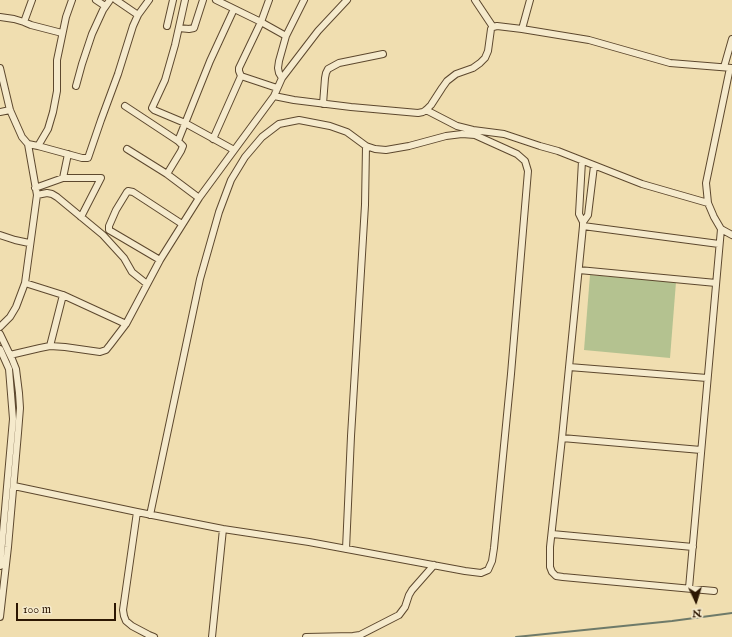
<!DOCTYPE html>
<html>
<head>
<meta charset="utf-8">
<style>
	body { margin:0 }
	#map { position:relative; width:732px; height:637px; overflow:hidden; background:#f0deb0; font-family:"IM FELL English",serif }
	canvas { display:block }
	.north { position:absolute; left:676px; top:581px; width:40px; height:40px; -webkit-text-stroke:3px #f5eacc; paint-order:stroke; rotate:176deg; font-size:11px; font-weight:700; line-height:16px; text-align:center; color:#2c1602 }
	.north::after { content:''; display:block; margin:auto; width:14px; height:18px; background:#2c1602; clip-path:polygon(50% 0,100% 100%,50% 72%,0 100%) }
	.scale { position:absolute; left:16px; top:603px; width:100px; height:18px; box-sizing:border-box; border:2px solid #2c1602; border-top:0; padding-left:5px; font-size:12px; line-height:14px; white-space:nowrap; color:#2c1602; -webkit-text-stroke:3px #f5eacc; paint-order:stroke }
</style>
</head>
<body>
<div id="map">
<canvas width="732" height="637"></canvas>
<div class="north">N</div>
<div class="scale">100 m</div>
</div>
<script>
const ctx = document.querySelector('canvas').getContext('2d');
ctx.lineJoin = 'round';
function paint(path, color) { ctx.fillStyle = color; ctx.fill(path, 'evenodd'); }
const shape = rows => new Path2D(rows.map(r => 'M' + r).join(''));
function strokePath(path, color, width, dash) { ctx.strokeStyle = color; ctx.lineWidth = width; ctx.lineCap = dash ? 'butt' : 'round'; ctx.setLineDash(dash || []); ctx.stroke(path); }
const green = shape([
	[590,275,676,282,670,358,584,350]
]);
const stream = shape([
	[516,637,672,621,732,613]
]);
const minor = shape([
	[96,0,105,6],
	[116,0,138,15],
	[185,0,175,45,165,80,152,108,154,110,185,123,234,150],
	[216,0,261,22,286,36],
	[269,0,261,22,239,68,239,71,241,76,277,88],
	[475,0,493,27],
	[0,17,14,19,24,22,32,0],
	[24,22,31,25,62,33],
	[167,26,173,0],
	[179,28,189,29,194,28,203,0],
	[522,29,530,0],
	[724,67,732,39],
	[0,68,10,110,22,137,28,144,37,195,25,283,16,307,10,317,0,327],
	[730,68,706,183,708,203,714,217,721,229,732,235],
	[282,78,279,73,278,68,279,61,286,36,304,0],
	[76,86,82,64,92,34,103,10,110,0],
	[274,96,282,78,318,31,347,0],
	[323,104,325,78,326,73,328,69,339,63,383,54],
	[125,106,178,141,183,146,181,151,167,174],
	[426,110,457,126,473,130,504,134,540,146,558,151,642,184,708,203],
	[0,112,10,110],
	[213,139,241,76],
	[178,141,210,61,234,9],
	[28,144,38,146,82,158,88,158,101,120,118,74,133,26,138,15,149,0],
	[38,146,48,129,53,112,57,91,57,60,66,17,72,0],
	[127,149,167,174,199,198],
	[582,161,579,214,583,222],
	[594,166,588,215,583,222,583,226,562,438,550,547,550,567,552,572,556,576,563,577,714,591],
	[63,178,68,154],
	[35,188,63,178,101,178,81,217],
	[37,195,47,193,52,194,57,197,103,235,124,258,132,272,147,284],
	[583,226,719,244],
	[0,235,15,240,29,243],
	[160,260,109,230,109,226,116,210,127,192,128,191,133,192,182,224],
	[579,270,716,283],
	[25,283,63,295,126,324],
	[0,334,12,359,16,369,19,393,20,408,18,433,8,547,0,617],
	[50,346,63,295],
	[0,349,9,369,13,419,0,566],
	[10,355,40,348,50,346,65,347,100,352,106,350,110,345,126,324,160,260,199,198,274,96,294,100,351,107,418,113,423,112,426,110,431,105,442,88,447,81,456,74,473,68,480,63,485,58,488,51,491,29,493,27,497,26,522,29,589,40,670,63,732,68],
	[569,367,707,378],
	[562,438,701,450],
	[14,486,137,512,223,529,309,542,465,571,481,573,488,570,492,561,494,548,511,374,528,171,525,161,517,154,475,135,462,134,446,136,409,146,386,150,375,149,366,146,347,132,330,126,299,120,279,124,262,137,245,157,231,180,219,212,200,279,150,515],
	[137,512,123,610,124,616,126,621,132,626,149,635,154,637],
	[552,534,693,547],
	[346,549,351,436,365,205,366,146],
	[689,588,721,229],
	[212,637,223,529],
	[306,637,353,636,360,635,399,615,405,607,409,595,412,590,434,565]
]);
paint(green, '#b4c290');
strokePath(stream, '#6e7a69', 2);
strokePath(minor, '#5d482e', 8);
strokePath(minor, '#f5eacc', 6);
</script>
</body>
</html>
